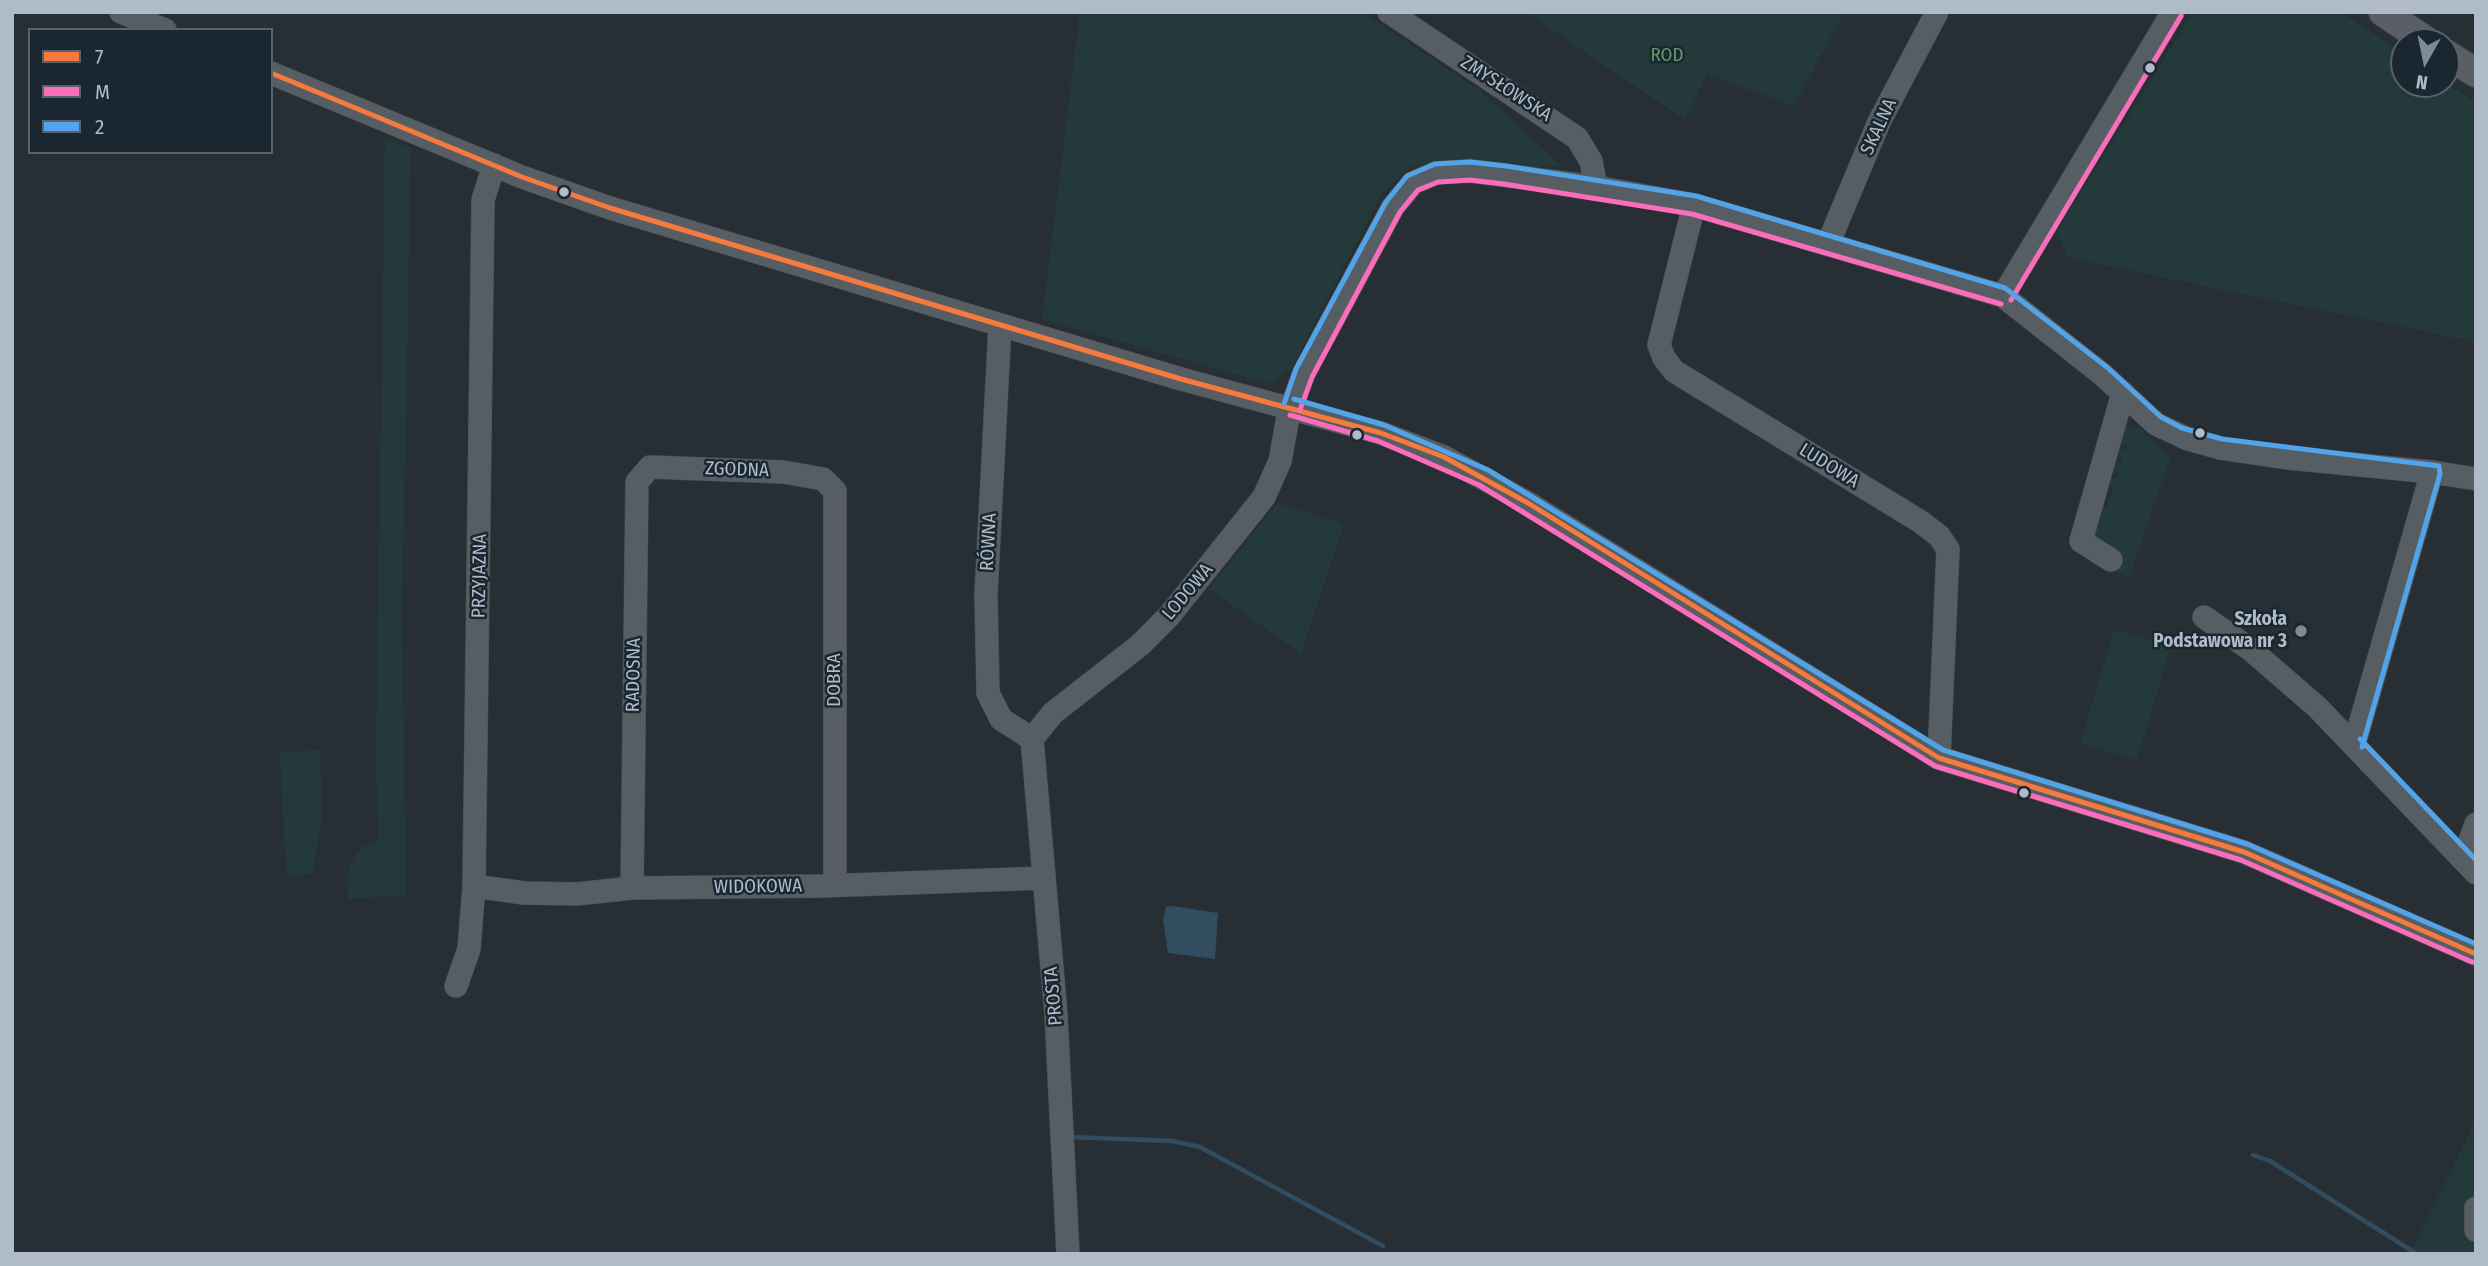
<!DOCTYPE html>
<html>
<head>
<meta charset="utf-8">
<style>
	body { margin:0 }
	#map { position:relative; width:2488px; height:1266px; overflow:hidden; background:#272f35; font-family:"Fira Sans Condensed",sans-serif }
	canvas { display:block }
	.frame { position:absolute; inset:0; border:14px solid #afbcc7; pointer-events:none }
	.legend { position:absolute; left:28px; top:28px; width:245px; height:126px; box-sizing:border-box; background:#1a2630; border:2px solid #56626c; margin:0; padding:9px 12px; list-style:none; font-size:21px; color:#afbcc7 }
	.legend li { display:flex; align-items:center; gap:14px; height:35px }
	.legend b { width:35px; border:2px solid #56626c }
	.north { position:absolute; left:2390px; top:28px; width:70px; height:70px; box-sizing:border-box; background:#1a2630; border:2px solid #56626c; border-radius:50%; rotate:189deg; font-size:19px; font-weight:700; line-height:28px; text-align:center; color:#afbcc7 }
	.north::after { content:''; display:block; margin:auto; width:24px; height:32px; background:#7f8b94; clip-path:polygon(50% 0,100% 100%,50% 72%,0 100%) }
</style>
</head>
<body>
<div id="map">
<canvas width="2488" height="1266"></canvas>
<div class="frame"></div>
<ul class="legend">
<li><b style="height:9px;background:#f6793e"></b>7</li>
<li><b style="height:9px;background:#fb6dba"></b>M</li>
<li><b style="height:9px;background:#53a3e8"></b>2</li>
</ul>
<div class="north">N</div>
</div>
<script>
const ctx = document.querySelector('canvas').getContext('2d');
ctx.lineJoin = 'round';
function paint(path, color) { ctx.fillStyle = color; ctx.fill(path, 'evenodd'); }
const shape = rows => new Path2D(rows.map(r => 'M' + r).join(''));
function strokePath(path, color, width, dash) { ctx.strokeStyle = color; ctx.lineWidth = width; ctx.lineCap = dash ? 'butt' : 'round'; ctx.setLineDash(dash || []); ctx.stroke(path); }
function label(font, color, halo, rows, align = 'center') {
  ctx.font = font + ' "Fira Sans Condensed",sans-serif'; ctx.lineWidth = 5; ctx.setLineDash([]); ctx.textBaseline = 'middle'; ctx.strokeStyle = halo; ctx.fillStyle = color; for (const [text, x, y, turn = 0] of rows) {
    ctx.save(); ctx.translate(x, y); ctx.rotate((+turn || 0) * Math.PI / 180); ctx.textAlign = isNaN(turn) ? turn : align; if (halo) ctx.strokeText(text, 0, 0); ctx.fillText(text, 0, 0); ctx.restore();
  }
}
const green = shape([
	[1080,12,1362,12,1480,91,1563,167,1412,166,1382,193,1292,368,1270,384,1042,319],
	[1526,12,1844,12,1794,106,1707,74,1685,120],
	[2193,12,2341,12,2404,54,2404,84,2446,83,2476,102,2476,342,2069,258,2056,233],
	[385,138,411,149,402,611,406,895,348,899,349,865,361,848,379,839,376,761],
	[2125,427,2140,428,2166,455,2171,455,2129,578,2114,569,2095,544,2094,529,2095,505,2107,508,2114,486,2103,482,2105,474,2116,478,2119,471,2107,467,2109,460,2121,464,2123,459,2111,454,2113,447,2125,451,2127,445,2115,441],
	[1277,503,1344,524,1301,653,1209,589],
	[2114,630,2171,646,2137,760,2080,743],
	[320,750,322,817,313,873,290,878,286,868,280,756,283,752],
	[2476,1120,2476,1254,2410,1254]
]);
const water = shape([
	[1173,906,1218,913,1215,959,1168,953,1163,919,1166,907]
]);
const stream = shape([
	[1070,1137,1172,1141,1200,1147,1383,1246],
	[2253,1155,2270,1161,2417,1254]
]);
const minor = shape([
	[121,12,165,30],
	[1389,12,1577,138,1591,161,1596,187],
	[271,73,522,177,610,208,1181,379,1381,433,1444,457,1528,503,1939,758,2244,852,2476,954],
	[1694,205,1659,345,1664,358,1674,371,1921,522,1939,536,1948,549,1939,758],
	[1828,244,1879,122,1937,12],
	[2003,296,2173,12],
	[1000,325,986,594,988,693,1001,719,1032,739],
	[2432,472,2476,479],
	[2111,560,2081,541,2123,393],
	[2204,617,2250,649,2317,707,2476,873],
	[1032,739,1053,713,1140,645,1169,616,1264,497,1280,461,1288,417,1304,373,1393,207,1413,183,1436,173,1470,171,1596,187,1694,205,2003,296,2103,375,2156,424,2188,439,2220,448,2288,458,2432,472,2354,745],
	[1032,739,1056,1014,1068,1254],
	[2464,857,2476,824],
	[474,886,524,893,577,894,632,888,822,886,1044,878],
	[632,888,637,482,650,467,783,472,823,479,835,491,835,885],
	[456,986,469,949,474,886,483,200,494,165],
	[2476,1208,2476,1230]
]);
const major = shape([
	[2383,12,2428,42],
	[2446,54,2476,73]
]);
const bus1 = shape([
	[271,73,522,177,610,208,1181,379,1381,433,1444,457,1528,503,1939,758,2244,852,2476,954]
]);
const bus2 = shape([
	[2011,300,2181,16],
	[1300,410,1312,377,1400,212,1418,190,1438,182,1470,180,1504,184,1692,214,2001,304],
	[1290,415,1378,441,1479,485,1935,766,2241,860,2472,962]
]);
const bus3 = shape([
	[1294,399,1384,425,1488,470,1943,750,2247,844,2476,944],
	[1284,404,1296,369,1386,202,1407,176,1435,164,1470,162,1506,166,1696,196,2005,288,2108,368,2161,417,2182,428,2222,439,2439,466,2440,474,2362,747],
	[2360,739,2476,860]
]);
const markers = [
	[2150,68,6,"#afbcc7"],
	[564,192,6,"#afbcc7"],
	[2200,433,6,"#afbcc7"],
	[1357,435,6,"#afbcc7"],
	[2301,631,7,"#7f8b94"],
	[2024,793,6,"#afbcc7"]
];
const parkNames = [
	["ROD",1667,56]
];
const streetNames = [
	["ZMYSŁOWSKA",1506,89,33],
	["SKALNA",1879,127,-65],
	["LUDOWA",1829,466,32],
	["ZGODNA",737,470,2],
	["RÓWNA",989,542,-87],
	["PRZYJAZNA",480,576,-89],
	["LODOWA",1188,592,-50],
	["RADOSNA",634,675,-89],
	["DOBRA",835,680,-90],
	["WIDOKOWA",758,887,-1],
	["PROSTA",1054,996,-95]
];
const poiNames = [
	["Szkoła",2287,620],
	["Podstawowa nr 3",2287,642]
];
paint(green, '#243a3a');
paint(water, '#324c60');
strokePath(stream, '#324c60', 4.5);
strokePath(minor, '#444b50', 24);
strokePath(major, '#444c52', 30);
strokePath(minor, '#565d63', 23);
strokePath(major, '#595f65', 28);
strokePath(bus1, '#f6793e', 5);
strokePath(bus2, '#fb6dba', 5);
strokePath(bus3, '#53a3e8', 5);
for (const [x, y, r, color] of markers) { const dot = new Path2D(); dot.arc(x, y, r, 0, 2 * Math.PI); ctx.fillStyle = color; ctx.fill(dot); strokePath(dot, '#1a2630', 2.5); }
label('19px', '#659a69', '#1a2630', parkNames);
label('19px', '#afbcc7', '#1a2630', streetNames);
label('bold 19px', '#afbcc7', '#1a2630', poiNames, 'right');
</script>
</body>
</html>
